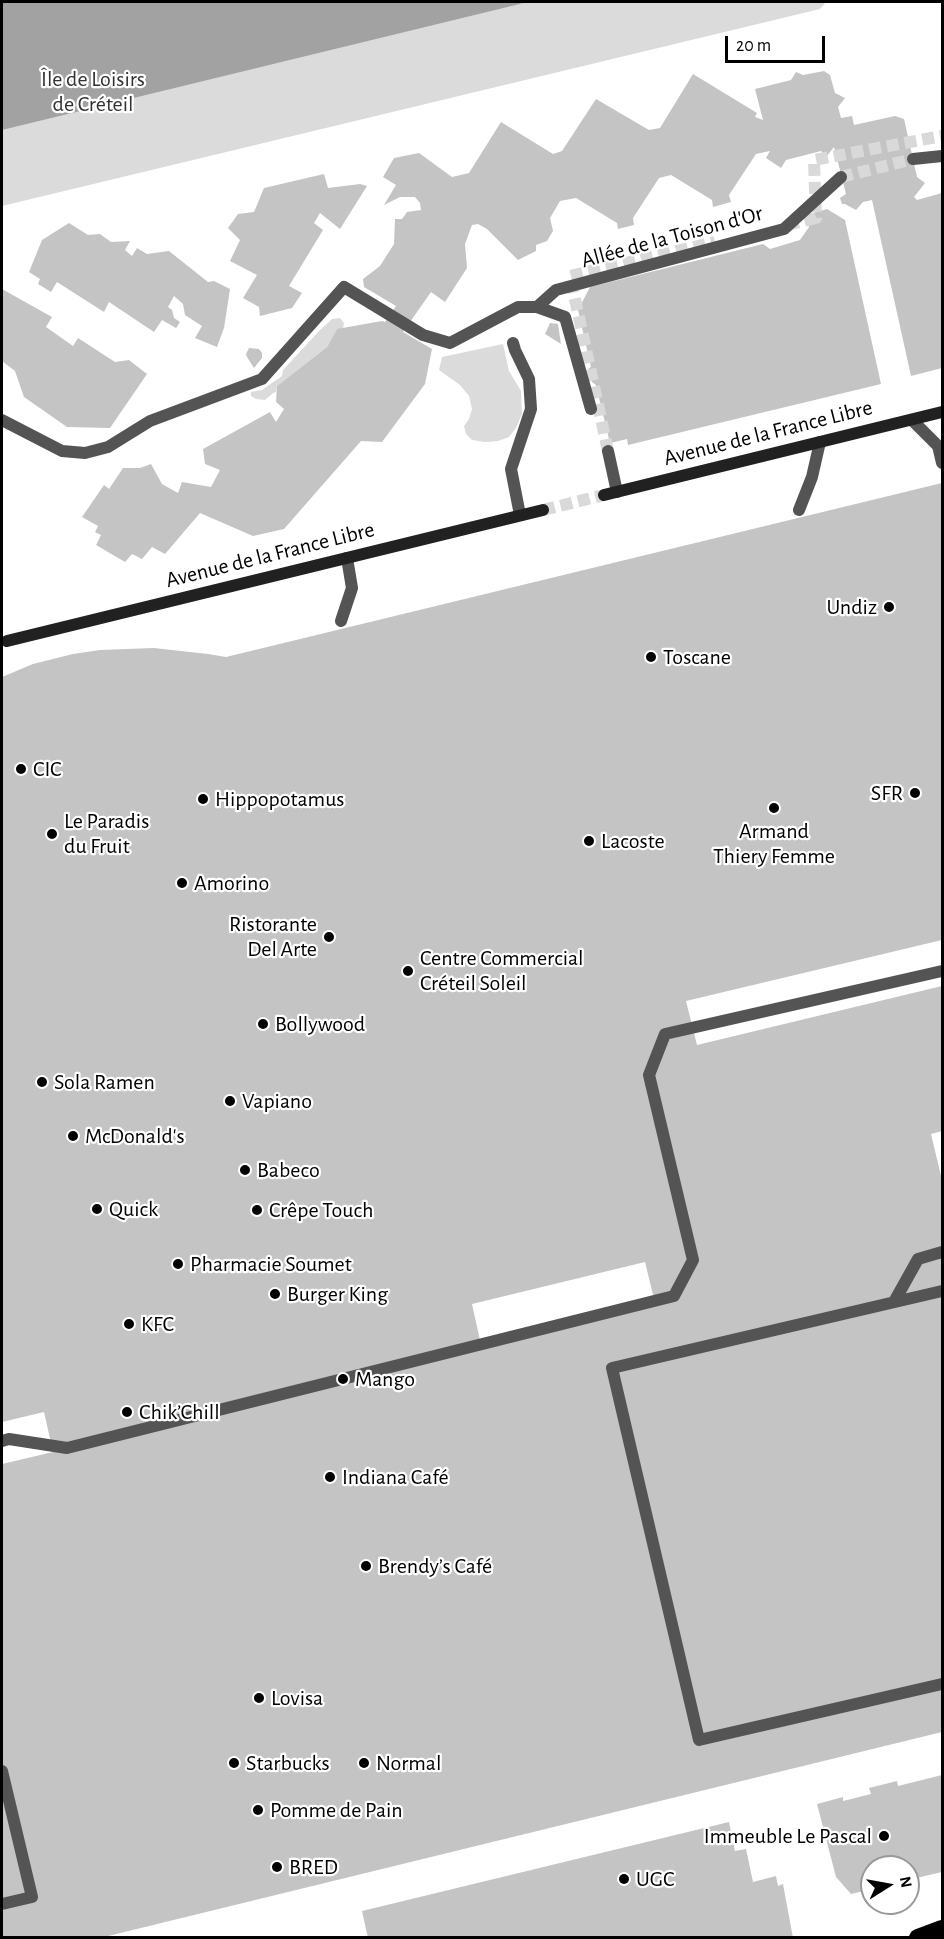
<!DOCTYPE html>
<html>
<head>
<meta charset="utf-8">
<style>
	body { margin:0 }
	#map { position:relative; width:944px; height:1939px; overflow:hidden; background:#fff; font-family:"Alegreya Sans",sans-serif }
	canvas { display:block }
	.frame { position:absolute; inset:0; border:3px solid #000; pointer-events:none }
	.north { position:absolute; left:860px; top:1855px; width:60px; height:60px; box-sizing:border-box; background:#fff; border:2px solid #999; border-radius:50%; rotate:79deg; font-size:16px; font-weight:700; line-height:24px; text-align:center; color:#000 }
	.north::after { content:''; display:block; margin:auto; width:21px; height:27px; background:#000; clip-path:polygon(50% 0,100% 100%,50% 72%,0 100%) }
	.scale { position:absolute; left:725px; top:36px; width:100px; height:27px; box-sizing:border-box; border:3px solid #000; border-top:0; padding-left:8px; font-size:18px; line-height:21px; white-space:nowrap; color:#000; -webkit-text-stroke:4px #fff; paint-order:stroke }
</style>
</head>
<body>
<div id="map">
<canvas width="944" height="1939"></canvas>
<div class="frame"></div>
<div class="north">N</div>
<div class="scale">20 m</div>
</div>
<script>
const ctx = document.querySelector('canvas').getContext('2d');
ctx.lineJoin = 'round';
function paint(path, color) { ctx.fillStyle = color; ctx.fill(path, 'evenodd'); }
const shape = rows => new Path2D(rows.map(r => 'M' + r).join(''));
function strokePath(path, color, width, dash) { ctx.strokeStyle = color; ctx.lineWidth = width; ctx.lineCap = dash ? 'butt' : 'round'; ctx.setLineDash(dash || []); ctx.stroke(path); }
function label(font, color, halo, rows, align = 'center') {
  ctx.font = font + ' "Alegreya Sans",sans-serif'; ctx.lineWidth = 4.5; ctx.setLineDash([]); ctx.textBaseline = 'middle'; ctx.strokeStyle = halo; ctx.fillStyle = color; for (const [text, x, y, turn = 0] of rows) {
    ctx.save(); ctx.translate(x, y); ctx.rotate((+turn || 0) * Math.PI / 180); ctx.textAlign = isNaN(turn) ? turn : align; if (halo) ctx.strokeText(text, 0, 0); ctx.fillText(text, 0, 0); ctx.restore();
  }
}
const green = shape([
	[2,2,826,2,820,9,2,206],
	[340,318,344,323,343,329,337,329,327,347,277,386,276,392,273,393,265,400,256,399,251,396,251,392,262,390,282,376,283,370,319,331,332,319],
	[503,344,509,371,521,391,522,414,516,428,509,437,498,441,485,442,472,440,466,434,464,426,469,419,472,409,469,396,460,385,439,370,442,357]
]);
const water = shape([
	[2,2,528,2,2,130]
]);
const building = shape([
	[824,71,830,75,835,93,845,98,838,107,841,118,852,116,854,125,895,116,904,119,917,177,925,183,914,197,917,200,942,193,942,368,911,376,872,200,863,202,856,210,845,204,842,204,840,198,846,194,834,147,827,156,821,151,786,160,781,168,766,158,770,151,756,154,729,195,731,202,713,207,712,200,671,175,659,178,633,218,634,225,618,229,617,223,576,198,560,201,550,218,553,231,547,241,536,245,536,251,518,260,487,229,478,224,472,225,465,244,467,268,445,302,431,292,403,332,432,349,425,384,382,442,361,441,284,529,253,536,200,513,165,554,152,547,142,559,132,554,125,562,96,545,101,535,95,532,98,526,82,517,104,485,109,489,123,468,140,468,151,464,162,484,178,493,182,482,211,487,220,470,205,464,203,449,270,412,276,422,284,409,276,402,277,386,327,347,337,329,382,321,385,322,396,306,364,287,363,279,380,266,394,244,395,219,402,219,407,212,421,210,420,203,415,197,400,197,384,205,396,185,383,177,394,158,419,153,452,177,469,173,501,122,553,154,562,151,596,99,649,130,660,128,693,74,757,113,755,117,763,120,755,89,791,80,796,72,803,75],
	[324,174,328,188,360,184,367,186,340,229,320,213,314,223,323,230,289,286,302,293,292,308,260,316,259,307,243,298,257,275,230,261,240,240,228,228,238,214,254,212,264,188],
	[827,209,845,220,881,384,628,445,627,439,610,443,596,385,592,382,588,369,591,367,578,310,590,287,763,244,770,249,800,240,809,227,806,215],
	[69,223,88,235,100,234,111,242,130,241,125,250,132,256,137,248,147,254,169,251,208,282,214,281,230,289,224,328,217,347,195,338,202,326,185,315,183,304,174,296,168,307,172,310,174,318,180,322,176,328,162,320,154,332,109,302,104,312,57,282,51,292,38,284,40,279,29,272,42,240],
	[2,289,52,317,46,327,73,346,78,338,115,362,129,360,147,374,110,428,67,427,24,397,15,371,2,361],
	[550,323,558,324,561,344,545,334],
	[249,348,259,349,262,353,262,358,254,368,247,357,246,354],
	[942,483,942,940,686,1001,697,1045,942,986,942,1131,931,1134,942,1180,942,1732,100,1938,2,1938,2,1464,53,1452,44,1412,2,1422,2,677,33,664,73,654,100,650,154,648,208,654,226,657],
	[645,1262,654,1299,481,1345,472,1304],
	[942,1775,942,1872,908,1880,908,1867,872,1867,872,1889,851,1894,836,1877,817,1804,843,1797,843,1801,871,1794,869,1788,897,1781,898,1786],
	[729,1822,735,1851,746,1849,753,1882,776,1876,778,1886,783,1884,793,1938,368,1938,362,1911]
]);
const streetTunnel = shape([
	[841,177,913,159],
	[787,225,816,218,814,160,942,136],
	[608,451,570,276,715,242]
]);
const secondaryTunnel = shape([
	[543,510,604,495]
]);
const lane = shape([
	[513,343,515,350,529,379,531,409,511,469,520,515],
	[912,420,938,446,942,463],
	[799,510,812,477,820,442],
	[341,621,352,588,347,558],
	[942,1291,612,1368,699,1740,942,1684],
	[894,1302,918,1259,942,1252],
	[2,1441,9,1439,67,1448,674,1296,693,1260,649,1075,665,1034,942,971],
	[2,1771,32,1897,2,1904]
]);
const street = shape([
	[913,159,942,156],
	[537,307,565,317,591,409],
	[2,420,62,451,85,453,108,447,150,421,262,379,344,287,423,335,450,343,518,307,537,307,556,290,784,229,841,177],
	[608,451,617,492]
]);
const secondary = shape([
	[604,495,942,412],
	[7,641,543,510]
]);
const highway = shape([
	[918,1938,942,1929]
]);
const markers = [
	[889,607,6,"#000"],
	[651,657,6,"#000"],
	[21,769,6,"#000"],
	[915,793,6,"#000"],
	[203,799,6,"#000"],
	[774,808,6,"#000"],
	[52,834,6,"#000"],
	[589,841,6,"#000"],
	[182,883,6,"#000"],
	[329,937,6,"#000"],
	[408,971,6,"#000"],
	[263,1024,6,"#000"],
	[42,1082,6,"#000"],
	[230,1101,6,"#000"],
	[73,1136,6,"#000"],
	[245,1170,6,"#000"],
	[97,1209,6,"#000"],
	[257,1210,6,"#000"],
	[178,1264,6,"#000"],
	[275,1294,6,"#000"],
	[129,1324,6,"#000"],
	[343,1379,6,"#000"],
	[127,1412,6,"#000"],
	[330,1477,6,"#000"],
	[366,1566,6,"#000"],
	[259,1698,6,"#000"],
	[234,1763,6,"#000"],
	[364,1763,6,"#000"],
	[258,1810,6,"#000"],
	[884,1836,6,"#000"],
	[277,1867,6,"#000"],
	[624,1879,6,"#000"]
];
const parkNames = [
	["Île de Loisirs",93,79],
	["de Créteil",93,104]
];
const streetNames = [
	["Allée de la Toison d'Or",672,237,-15],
	["Avenue de la France Libre",768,433,-14],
	["Avenue de la France Libre",270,555,-14]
];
const poiNames = [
	["Undiz",877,607,"right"],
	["Toscane",663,657],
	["CIC",33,769],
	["SFR",903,793,"right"],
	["Hippopotamus",215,799],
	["Le Paradis",64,821],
	["du Fruit",64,846],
	["Armand",774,831,"center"],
	["Thiery Femme",774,856,"center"],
	["Lacoste",601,841],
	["Amorino",194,883],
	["Ristorante",317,924,"right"],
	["Del Arte",317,949,"right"],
	["Centre Commercial",420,958],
	["Créteil Soleil",420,983],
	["Bollywood",275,1024],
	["Sola Ramen",54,1082],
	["Vapiano",242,1101],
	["McDonald's",85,1136],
	["Babeco",257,1170],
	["Quick",109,1209],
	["Crêpe Touch",269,1210],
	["Pharmacie Soumet",190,1264],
	["Burger King",287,1294],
	["KFC",141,1324],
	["Mango",355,1379],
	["Chik’Chill",139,1412],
	["Indiana Café",342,1477],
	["Brendy’s Café",378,1566],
	["Lovisa",271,1698],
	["Starbucks",246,1763],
	["Normal",376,1763],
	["Pomme de Pain",270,1810],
	["Immeuble Le Pascal",872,1836,"right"],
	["BRED",289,1867],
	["UGC",636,1879]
];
paint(green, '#dbdbdb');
paint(water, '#a2a2a2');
paint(building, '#c4c4c4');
strokePath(streetTunnel, '#d9d9d9', 12, [12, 6]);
strokePath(secondaryTunnel, '#d9d9d9', 12, [12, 6]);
strokePath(lane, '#545454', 12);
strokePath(street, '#545454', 12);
strokePath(secondary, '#212121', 12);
strokePath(highway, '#000', 18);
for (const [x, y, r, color] of markers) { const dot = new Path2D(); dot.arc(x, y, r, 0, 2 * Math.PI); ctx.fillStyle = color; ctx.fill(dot); strokePath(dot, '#fff', 2); }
label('22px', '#323232', '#fff', parkNames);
label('22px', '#000', '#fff', streetNames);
label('22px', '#000', '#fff', poiNames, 'left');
</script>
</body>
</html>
